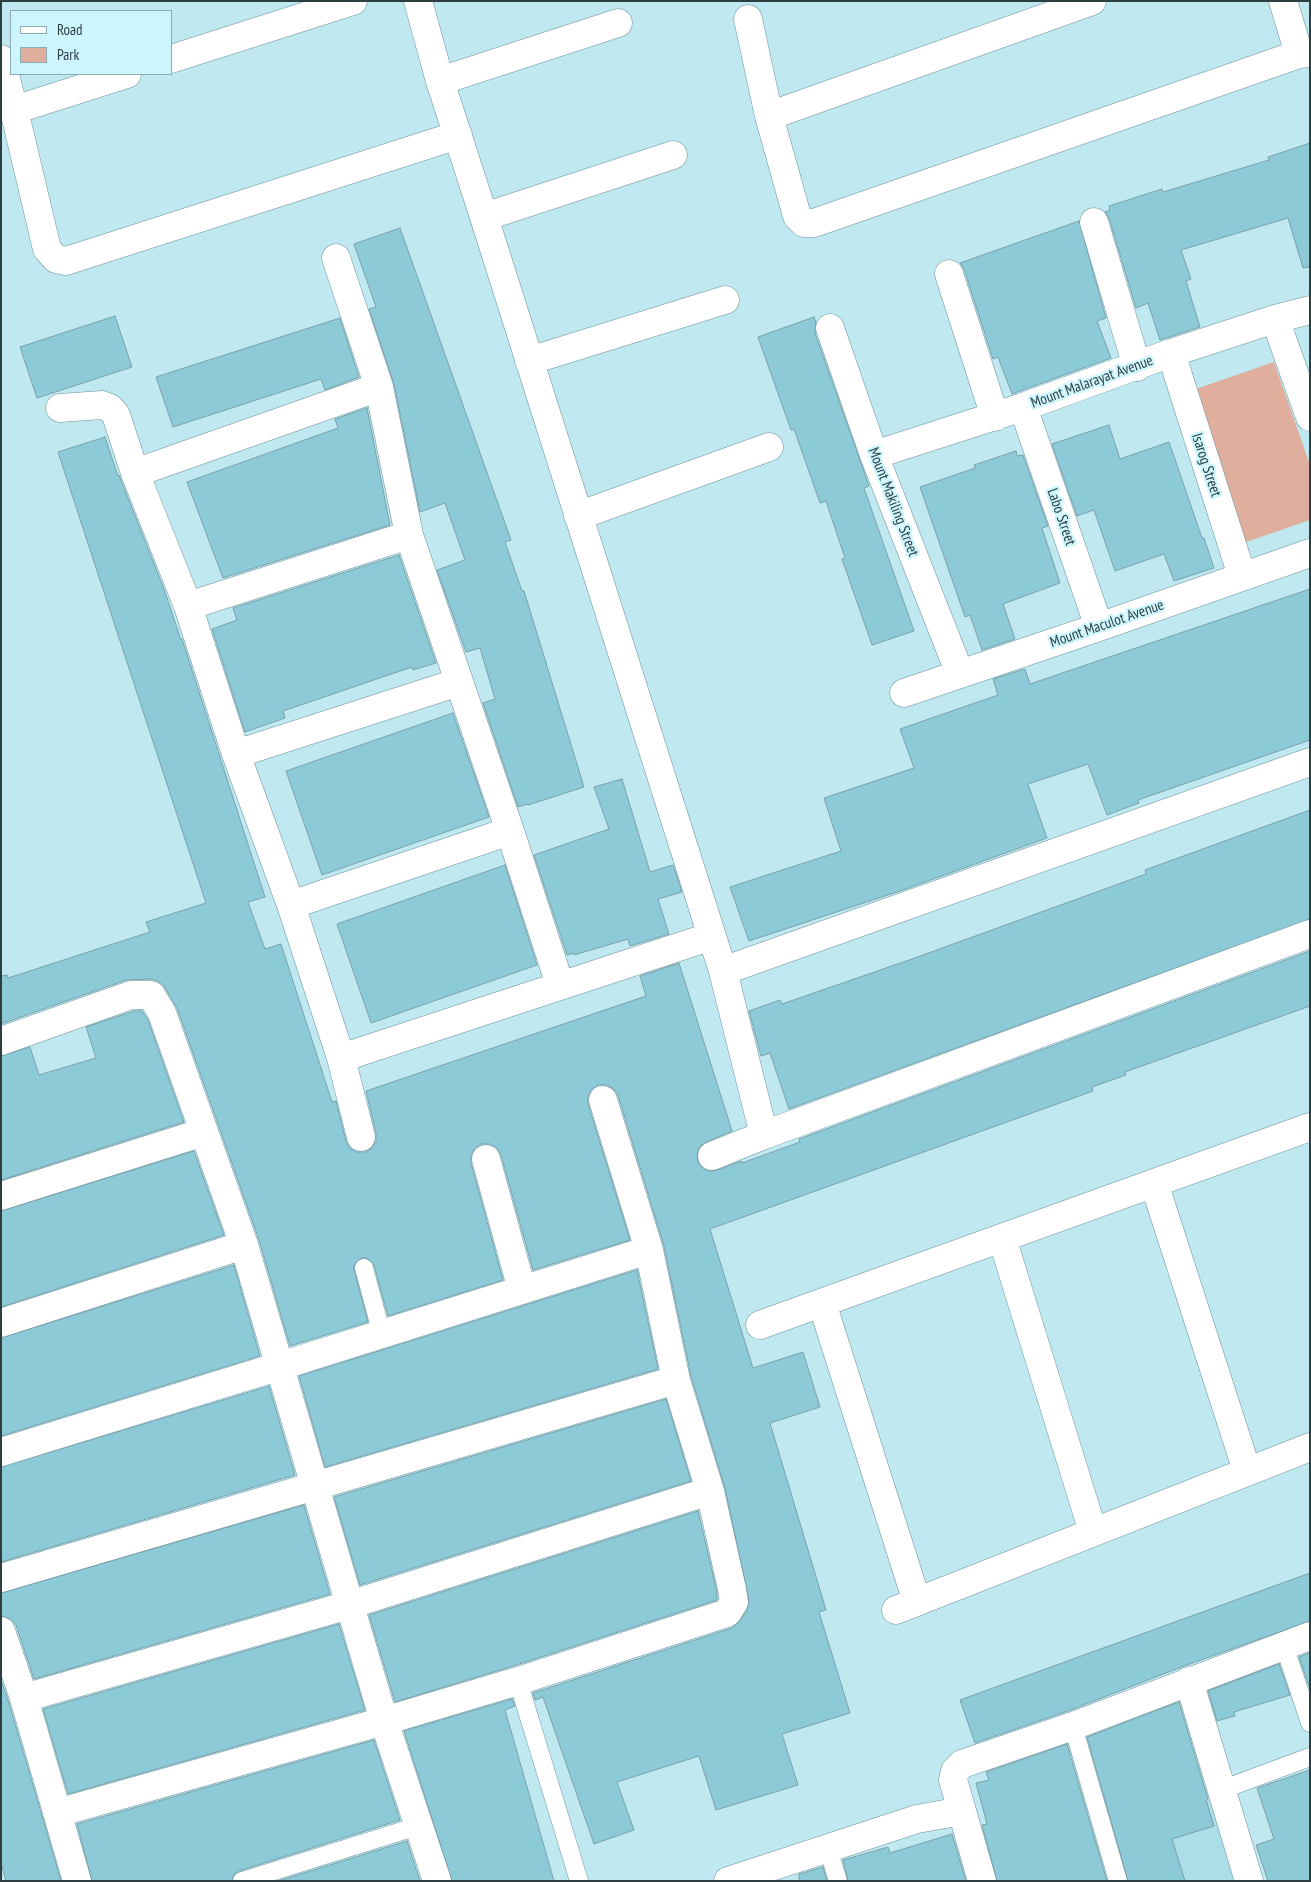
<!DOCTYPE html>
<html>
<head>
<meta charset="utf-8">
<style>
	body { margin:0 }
	#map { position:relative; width:1311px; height:1882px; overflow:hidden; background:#bfe8f1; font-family:"PT Sans Narrow",sans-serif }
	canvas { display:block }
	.frame { position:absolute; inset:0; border:2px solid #2d3e41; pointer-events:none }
	.legend { position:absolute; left:10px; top:10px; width:162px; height:65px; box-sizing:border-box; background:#ccf5fe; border:1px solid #8cacb2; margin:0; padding:6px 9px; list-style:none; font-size:15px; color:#2d3e41 }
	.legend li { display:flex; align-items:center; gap:10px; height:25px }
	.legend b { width:25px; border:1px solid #8cacb2 }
</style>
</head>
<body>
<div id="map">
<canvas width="1311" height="1882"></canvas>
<div class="frame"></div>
<ul class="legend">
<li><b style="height:6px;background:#fff"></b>Road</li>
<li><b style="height:14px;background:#e0ae9c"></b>Park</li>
</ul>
</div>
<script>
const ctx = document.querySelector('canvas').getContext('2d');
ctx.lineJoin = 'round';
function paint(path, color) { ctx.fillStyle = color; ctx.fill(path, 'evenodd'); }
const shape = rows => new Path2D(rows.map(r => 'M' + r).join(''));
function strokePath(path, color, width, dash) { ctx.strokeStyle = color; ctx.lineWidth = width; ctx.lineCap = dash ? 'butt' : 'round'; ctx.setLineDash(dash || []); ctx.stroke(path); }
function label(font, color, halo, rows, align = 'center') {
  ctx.font = font + ' "PT Sans Narrow",sans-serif'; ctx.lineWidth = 4.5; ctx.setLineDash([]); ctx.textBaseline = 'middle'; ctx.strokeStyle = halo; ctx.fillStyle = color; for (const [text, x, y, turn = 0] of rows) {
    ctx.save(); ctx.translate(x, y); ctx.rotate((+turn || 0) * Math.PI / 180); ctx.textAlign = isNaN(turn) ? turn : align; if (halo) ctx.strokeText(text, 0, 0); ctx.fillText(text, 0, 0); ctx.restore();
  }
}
const built = shape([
	[1212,1799,1236,1881,1130,1881,1113,1829]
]);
const green = shape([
	[1274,362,1310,465,1310,520,1246,542,1193,390]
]);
const building = shape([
	[1310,143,1310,267,1303,268,1288,218,1181,250,1191,279,1186,281,1200,327,1160,340,1148,303,1136,308,1109,218,1105,212,1110,210,1109,206,1162,189,1163,192,1269,160,1268,157,1310,143],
	[1079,221,1106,318,1097,321,1111,358,1012,394,998,357,993,359,964,269,960,263,1079,221],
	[400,228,511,540,505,542,522,591,524,591,584,787,528,805,528,804,518,807,483,703,495,699,480,648,466,652,437,570,465,560,445,503,420,512,394,384,369,309,376,307,354,244,400,228],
	[115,316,132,367,37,398,20,347,115,316],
	[814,317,816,322,815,333,869,486,864,488,914,631,872,645,842,559,845,558,826,501,820,503,794,429,791,430,758,337,814,317],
	[340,318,359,377,325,390,321,379,173,427,156,377,340,318],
	[367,408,390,525,223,578,187,482,338,428,335,419,367,408],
	[1109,425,1120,459,1169,442,1202,538,1204,538,1214,568,1174,581,1164,554,1115,571,1094,510,1077,516,1052,444,1109,425],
	[105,437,118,476,119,475,164,589,181,640,182,639,265,897,248,902,265,949,281,944,332,1102,336,1101,346,1141,350,1148,356,1152,365,1152,372,1148,376,1141,376,1133,366,1091,646,996,640,976,679,963,732,1131,706,1142,699,1147,697,1154,698,1162,703,1169,710,1171,718,1170,741,1161,742,1163,800,1142,799,1139,1310,951,1310,1006,1125,1072,1126,1075,1092,1087,1093,1091,710,1229,753,1368,803,1352,820,1407,770,1423,826,1610,819,1612,850,1713,782,1734,798,1785,716,1810,699,1756,617,1782,634,1830,594,1844,543,1697,535,1700,533,1693,732,1628,740,1621,747,1610,749,1600,725,1488,691,1376,664,1246,618,1095,614,1089,607,1085,598,1085,591,1090,588,1096,588,1104,630,1240,533,1270,501,1155,497,1148,490,1144,481,1144,475,1148,471,1155,471,1163,503,1280,388,1316,374,1265,367,1258,361,1258,354,1265,354,1270,368,1322,290,1346,259,1240,177,1008,164,986,158,981,151,979,126,980,1,1024,1,976,7,975,8,978,150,932,146,922,206,903,58,452,105,437],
	[1016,451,1017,456,1023,455,1048,526,1042,528,1060,583,1003,604,1015,639,982,650,970,615,965,617,920,487,975,468,974,465,1016,451],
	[399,555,436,663,413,670,412,667,283,711,285,718,245,732,212,629,237,620,233,608,399,555],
	[1310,589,1310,740,1138,800,1139,803,1107,815,1088,764,1028,784,1047,838,900,891,749,941,730,887,841,851,824,798,914,768,900,729,998,695,993,679,1025,669,1030,684,1310,589],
	[453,713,489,817,322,875,286,771,453,713],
	[622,779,650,872,673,865,682,892,658,899,669,934,630,946,628,939,574,955,573,953,567,955,534,855,609,829,594,787,622,779],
	[1310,810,1310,919,789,1109,770,1053,761,1056,749,1011,780,1000,782,1004,912,959,1146,874,1145,870,1310,810],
	[505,865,537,965,371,1023,337,924,505,865],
	[134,1011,142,1011,148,1020,184,1122,1,1180,1,1056,30,1047,39,1075,96,1058,86,1027,134,1011],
	[194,1151,224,1235,1,1307,1,1211,194,1151],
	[234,1265,260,1356,1,1436,1,1338,234,1265],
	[637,1270,658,1369,325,1467,299,1376,637,1270],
	[269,1386,295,1475,1,1562,1,1467,269,1386],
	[666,1399,691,1481,360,1585,334,1497,666,1399],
	[304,1505,330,1594,34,1679,16,1625,11,1619,1,1616,1,1593,304,1505],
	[698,1511,717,1592,717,1600,513,1666,395,1702,369,1615,698,1511],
	[1310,1573,1310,1621,1184,1666,1068,1711,975,1743,960,1700,1310,1573],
	[339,1624,365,1710,68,1794,43,1709,339,1624],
	[1310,1653,1310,1689,1299,1657,1310,1653],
	[1279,1664,1290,1695,1234,1712,1235,1716,1217,1721,1208,1691,1279,1664],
	[1,1680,9,1703,61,1881,6,1881,1,1863,1,1680],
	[512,1699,515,1706,505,1710,554,1881,452,1881,404,1731,512,1699],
	[1179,1702,1208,1799,1206,1800,1214,1826,1172,1839,1185,1881,1128,1881,1087,1737,1179,1702],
	[374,1740,400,1820,239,1871,234,1874,232,1881,92,1881,77,1824,374,1740],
	[1067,1744,1107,1881,997,1881,982,1825,987,1824,976,1783,989,1780,986,1772,1067,1744],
	[1310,1770,1310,1881,1268,1881,1256,1845,1274,1839,1257,1788,1310,1770],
	[952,1834,966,1881,848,1881,843,1860,888,1847,890,1853,952,1834],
	[407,1841,420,1881,278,1881,407,1841],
	[823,1867,827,1881,799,1881,799,1874,823,1867]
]);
const service = shape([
	[364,1268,382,1335],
	[1284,1645,1310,1723],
	[518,1681,579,1881],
	[1073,1726,1118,1881],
	[1221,1790,1310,1757],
	[828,1848,838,1881],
	[242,1881,418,1826]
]);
const minor = shape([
	[418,1,440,81,484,217,723,971,764,1135],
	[1283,1,1299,54],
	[748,19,769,116,797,216,804,223,814,223,1299,54,1310,53],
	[1,59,14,110],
	[171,59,353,1],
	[127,74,14,110,47,249,56,259,66,261,458,135],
	[440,81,618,23],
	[769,116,1092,1],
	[484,217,673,155],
	[1094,222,1137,367],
	[336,258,379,387,409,535,510,831,560,985],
	[949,274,995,417],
	[1275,319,1310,417],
	[830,328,874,455,960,674],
	[1171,353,1242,576],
	[529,361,725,300],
	[1023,407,1099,627],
	[60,408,102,405,110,408,116,415,135,473,188,606,236,754,291,905,341,1058,361,1137],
	[874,455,1023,407,1171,353,1275,319,1310,310],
	[135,473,379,387],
	[578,516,769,447],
	[188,606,409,535],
	[904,693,1099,627,1310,553],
	[236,754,459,682],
	[291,905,510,831],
	[723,971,1310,762],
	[1,1041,131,995,151,995,162,1013,244,1245,384,1721,437,1881],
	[341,1058,712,936],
	[712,1156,764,1135,1310,934],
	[486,1159,522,1290],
	[1154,1183,1247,1471],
	[1,1196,204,1132],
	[1002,1238,1093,1532],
	[822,1303,917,1602],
	[1,1323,244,1245],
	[760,1325,1310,1127],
	[1,1452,280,1366,649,1250],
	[1,1578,676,1380],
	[896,1610,1310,1447],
	[1,1631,24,1698,77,1881],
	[1189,1681,1249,1881],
	[24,1698,349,1605,710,1491],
	[962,1811,953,1780,955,1771,962,1764,1073,1726,1310,1636],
	[57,1813,384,1721,518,1681,727,1613,734,1602,732,1589,710,1491,676,1380,649,1250,603,1100],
	[728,1881,917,1819,962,1811,982,1881]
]);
const streetNames = [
	["Mount Malarayat Avenue",1092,382,-20],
	["Isarog Street",1206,465,72],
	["Mount Makiling Street",893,502,69],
	["Labo Street",1061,517,71],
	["Mount Maculot Avenue",1107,624,-19]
];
paint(built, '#abdee9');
paint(green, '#e0ae9c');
paint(building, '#8ccad8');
strokePath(building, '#7aa1a9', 1);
strokePath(service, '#6c929b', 19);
strokePath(minor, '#6c929b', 29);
strokePath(service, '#fff', 18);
strokePath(minor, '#fff', 28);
label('15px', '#2d3e41', '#ccf5fe', streetNames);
</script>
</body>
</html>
